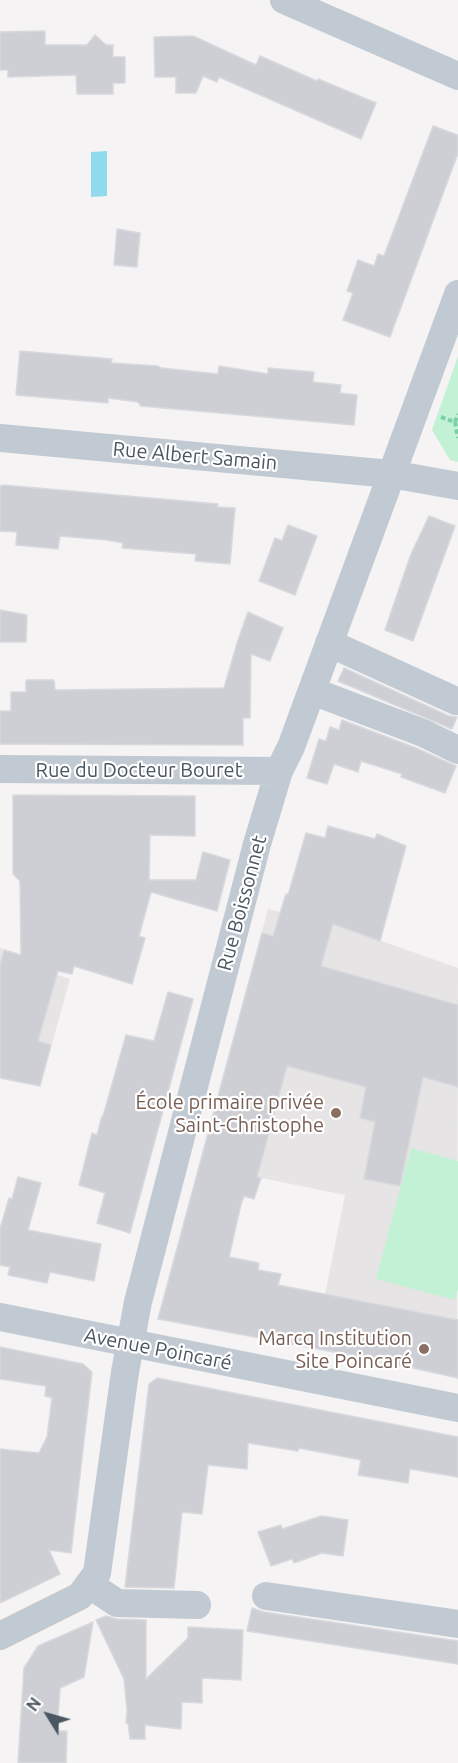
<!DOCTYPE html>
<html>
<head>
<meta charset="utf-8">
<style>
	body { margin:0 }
	#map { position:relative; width:458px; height:1763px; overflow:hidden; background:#f5f3f3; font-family:Ubuntu,sans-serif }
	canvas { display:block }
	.north { position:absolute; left:18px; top:1685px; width:60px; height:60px; -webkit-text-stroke:4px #fff; paint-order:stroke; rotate:307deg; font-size:16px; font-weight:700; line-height:24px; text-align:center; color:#4a5661 }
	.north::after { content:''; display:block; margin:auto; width:21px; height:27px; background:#4a5661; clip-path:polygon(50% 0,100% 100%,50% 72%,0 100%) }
</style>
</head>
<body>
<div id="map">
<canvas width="458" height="1763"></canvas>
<div class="north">N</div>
</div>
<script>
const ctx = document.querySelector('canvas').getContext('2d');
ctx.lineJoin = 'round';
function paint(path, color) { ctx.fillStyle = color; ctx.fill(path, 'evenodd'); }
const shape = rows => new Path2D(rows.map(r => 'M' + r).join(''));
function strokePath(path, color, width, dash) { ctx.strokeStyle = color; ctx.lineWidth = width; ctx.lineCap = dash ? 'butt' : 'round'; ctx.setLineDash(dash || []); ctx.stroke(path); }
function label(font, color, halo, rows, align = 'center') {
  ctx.font = font + ' Ubuntu,sans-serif'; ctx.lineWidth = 4.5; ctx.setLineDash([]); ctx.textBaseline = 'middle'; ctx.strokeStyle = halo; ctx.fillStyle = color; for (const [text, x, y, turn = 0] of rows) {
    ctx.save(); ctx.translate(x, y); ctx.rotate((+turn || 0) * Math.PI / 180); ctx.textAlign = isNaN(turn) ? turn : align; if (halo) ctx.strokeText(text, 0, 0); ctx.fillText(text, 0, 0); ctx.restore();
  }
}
const education = shape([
	[268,909,342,927,458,968,457,1378,314,1349,345,1195,257,1177,201,1161],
	[0,948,29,957,27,966,70,979,43,1076,0,1068]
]);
const green = shape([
	[458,356,458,462,450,460,432,430],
	[411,1148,458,1161,458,1289,455,1300,376,1279]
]);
const water = shape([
	[107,151,107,196,91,197,91,152]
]);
const building = shape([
	[45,31,45,45,87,45,95,35,106,45,113,45,113,57,125,57,125,83,113,83,113,94,77,94,76,75,8,77,8,70,0,70,0,32,45,31],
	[193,36,256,65,260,56,317,81,318,79,376,103,361,139,219,77,217,82,203,76,196,93,176,93,176,77,155,77,154,37,193,36],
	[433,126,458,135,458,153,390,337,343,320,353,293,347,291,358,260,374,266,378,254,384,256,433,126],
	[117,229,140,233,137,267,114,265,117,229],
	[20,351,112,359,111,363,158,366,161,368,218,374,219,366,268,374,268,368,314,372,313,382,341,385,340,393,357,395,354,425,141,406,138,402,108,398,108,403,16,395,20,351],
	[3,485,218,504,217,507,235,508,230,564,195,561,196,554,122,548,123,543,107,540,60,536,58,549,16,545,17,532,0,531,0,486,3,485],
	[429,516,455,526,413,641,385,630,411,554,429,516],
	[288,525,317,536,295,595,259,581,275,538,282,541,288,525],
	[0,610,27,615,26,642,0,642,0,610],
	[248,612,283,628,270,661,251,654,250,718,243,718,243,745,0,744,0,711,11,711,11,692,26,692,26,680,54,680,55,690,224,688,238,640,248,612],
	[344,668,449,716,457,717,452,729,338,681,344,668],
	[342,720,416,748,456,766,445,793,401,777,402,774,361,761,358,772,334,764,327,784,307,778,319,739,326,741,330,727,339,730,342,720],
	[13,795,195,796,195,836,150,835,149,880,196,880,203,852,230,860,217,911,151,892,139,936,145,938,132,984,74,966,72,974,58,971,38,1041,51,1045,40,1086,0,1078,0,965,4,950,21,955,20,881,13,874,13,795],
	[328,826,375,839,377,834,406,846,380,941,333,924,321,966,458,1005,458,1087,423,1077,400,1186,364,1179,375,1122,360,1118,366,1087,287,1066,257,1177,261,1178,254,1199,244,1196,243,1200,242,1200,229,1257,259,1263,258,1270,281,1274,278,1285,458,1320,458,1378,383,1361,158,1319,262,933,273,936,286,894,288,895,306,833,325,838,328,826],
	[168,992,193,999,130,1233,97,1223,105,1193,79,1185,92,1133,97,1135,102,1116,103,1116,126,1035,154,1041,168,992],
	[18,1177,41,1183,28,1230,101,1244,94,1281,50,1272,47,1283,8,1275,10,1267,0,1265,0,1229,9,1198,12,1199,18,1177],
	[0,1347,83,1364,92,1372,71,1553,49,1550,60,1574,0,1603,0,1449,39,1453,47,1437,52,1398,45,1396,46,1386,0,1379,0,1347],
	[157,1378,458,1437,458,1477,410,1469,408,1483,358,1475,361,1460,299,1448,298,1451,248,1443,247,1469,208,1465,202,1514,182,1512,174,1588,125,1587,149,1384,157,1378],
	[321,1516,348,1520,343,1556,322,1553,294,1563,292,1559,271,1566,258,1532,281,1525,282,1529,321,1516],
	[252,1608,264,1612,458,1641,458,1664,247,1631,252,1608],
	[106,1616,117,1619,146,1620,146,1679,188,1638,188,1627,243,1630,241,1680,202,1678,202,1703,182,1702,181,1729,145,1725,145,1739,130,1739,128,1723,126,1723,127,1710,124,1679,96,1620,106,1616],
	[93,1622,84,1677,60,1688,57,1731,67,1731,66,1763,18,1763,24,1668,38,1646,93,1622]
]);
const path = shape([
	[441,417,455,422,458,414],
	[455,422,458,438]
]);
const minor = shape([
	[284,0,458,76],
	[0,438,391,474,458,486],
	[329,643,456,701],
	[312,691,423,733,458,750],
	[0,769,279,771],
	[0,1317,458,1408],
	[90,1585,117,1603,197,1605],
	[266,1596,458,1624],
	[0,1636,80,1596,97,1573,125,1372,138,1302,257,844,279,771,291,747,458,294]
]);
const markers = [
	[336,1113,6,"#8d6e63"],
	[424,1349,6,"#8d6e63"]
];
const streetNames = [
	["Rue Albert Samain",195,456,5],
	["Rue du Docteur Bouret",139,770],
	["Rue Boissonnet",242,903,-75],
	["Avenue Poincaré",158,1349,11]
];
const educationNames = [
	["École primaire privée",324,1102],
	["Saint-Christophe",324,1125],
	["Marcq Institution",412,1338],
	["Site Poincaré",412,1361]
];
paint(education, '#e6e4e5');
paint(green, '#c3f1d5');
paint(water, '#90daee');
paint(building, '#cdcfd5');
strokePath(building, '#d7d9de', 1.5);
strokePath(path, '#7ad0a6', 4, [4.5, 3]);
strokePath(minor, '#c1cad2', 28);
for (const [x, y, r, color] of markers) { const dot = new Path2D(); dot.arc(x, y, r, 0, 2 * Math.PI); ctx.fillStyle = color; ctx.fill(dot); strokePath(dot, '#fff', 2); }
label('20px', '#4a5661', '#fff', streetNames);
label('20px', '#785e54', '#fff', educationNames, 'right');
</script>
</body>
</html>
